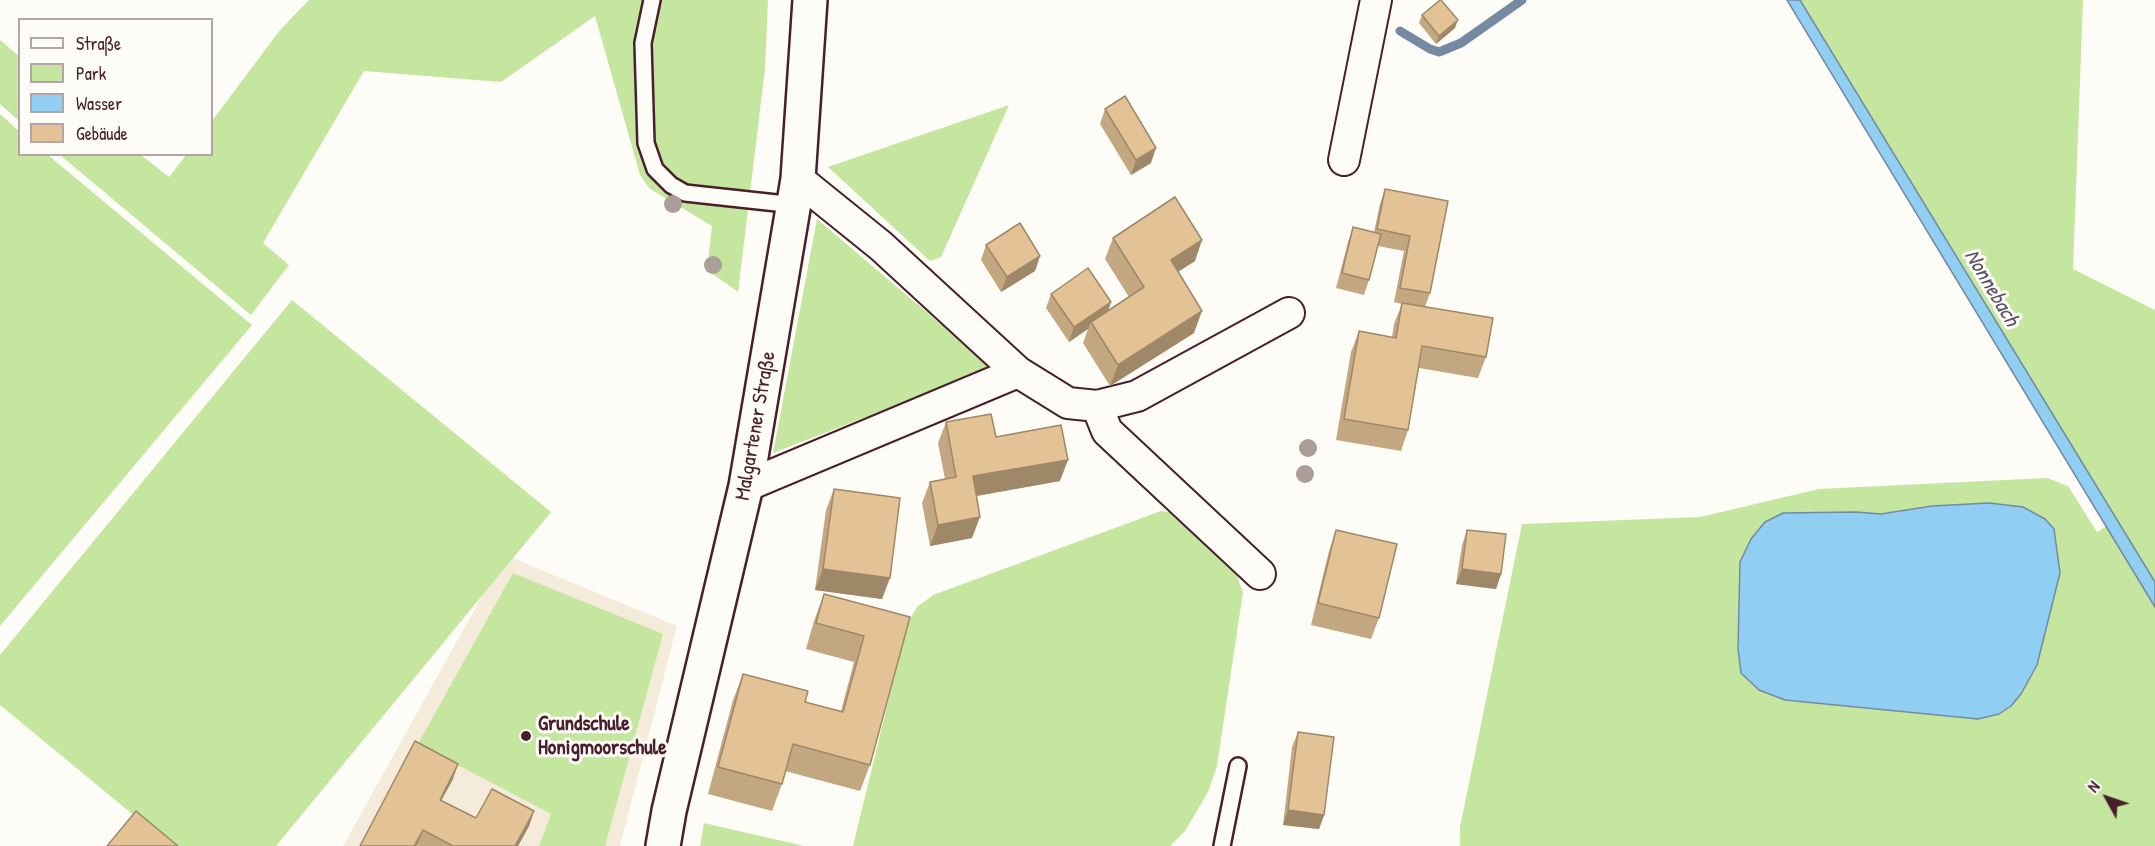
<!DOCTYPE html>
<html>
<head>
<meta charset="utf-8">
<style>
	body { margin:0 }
	#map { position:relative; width:2155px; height:846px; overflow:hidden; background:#fdfcf7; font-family:"Patrick Hand",sans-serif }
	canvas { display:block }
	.legend { position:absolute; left:18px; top:18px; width:195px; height:138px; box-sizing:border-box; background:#fdfcf7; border:2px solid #b5a4a5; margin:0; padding:8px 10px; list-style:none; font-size:18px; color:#4a1f2b }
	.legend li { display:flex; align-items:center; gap:12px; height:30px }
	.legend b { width:30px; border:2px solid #b5a4a5 }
	.north { position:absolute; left:2077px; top:768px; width:60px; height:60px; -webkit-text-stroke:4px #fdfcf7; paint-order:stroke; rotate:310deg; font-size:16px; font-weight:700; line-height:24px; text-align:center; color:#4a1f2b }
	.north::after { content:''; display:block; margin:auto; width:21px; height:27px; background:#4a1f2b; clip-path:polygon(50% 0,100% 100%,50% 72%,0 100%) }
</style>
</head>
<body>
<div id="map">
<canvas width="2155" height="846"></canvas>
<ul class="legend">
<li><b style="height:8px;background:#fdfcf7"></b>Straße</li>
<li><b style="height:16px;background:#c4e69f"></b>Park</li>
<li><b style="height:16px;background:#91cff2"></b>Wasser</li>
<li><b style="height:16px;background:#e3c295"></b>Gebäude</li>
</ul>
<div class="north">N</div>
</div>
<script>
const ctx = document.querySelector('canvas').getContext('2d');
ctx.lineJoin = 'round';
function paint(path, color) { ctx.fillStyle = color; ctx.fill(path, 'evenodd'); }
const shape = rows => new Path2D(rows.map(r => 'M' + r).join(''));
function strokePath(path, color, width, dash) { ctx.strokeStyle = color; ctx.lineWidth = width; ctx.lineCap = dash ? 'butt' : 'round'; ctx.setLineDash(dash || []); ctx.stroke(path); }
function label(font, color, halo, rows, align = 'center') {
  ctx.font = font + ' "Patrick Hand",sans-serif'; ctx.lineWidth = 6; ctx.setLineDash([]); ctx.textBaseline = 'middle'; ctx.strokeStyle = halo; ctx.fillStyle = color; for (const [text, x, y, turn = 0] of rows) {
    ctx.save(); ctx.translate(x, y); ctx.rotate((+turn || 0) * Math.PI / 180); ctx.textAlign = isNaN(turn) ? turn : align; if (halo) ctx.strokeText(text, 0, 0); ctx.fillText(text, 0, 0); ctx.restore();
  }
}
const built = shape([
	[505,555,677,626,620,846,343,846]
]);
const green = shape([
	[309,0,768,0,765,69,738,292,707,270,712,226,650,189,640,175,595,16,501,82,364,71,263,243,289,265,251,315,60,155,141,155,169,177,186,155,212,154,212,121,280,30],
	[1800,0,2083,0,2073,269,2155,310,2155,582],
	[0,40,19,56,19,121,0,104],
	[1009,105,941,257,930,261,828,167],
	[0,114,19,131,20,154,48,155,252,325,0,626],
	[817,219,990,366,987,370,773,453],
	[292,300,551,512,276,846,171,846,0,705,0,655],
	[2047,478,2068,486,2097,532,2106,526,2155,607,2155,846,1460,846,1460,827,1522,524,1700,517,1819,489],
	[1989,503,2023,507,1740,562,1856,512,1881,514,1932,506],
	[1161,511,1175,513,1235,571,1243,592,1217,766,1208,792,1185,831,1170,846,853,846,907,624,917,607,933,595],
	[513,573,663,634,605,846,539,846,551,814,418,744],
	[704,823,804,846,700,846]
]);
const water = shape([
	[1787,0,1800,0,2155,582,2155,607,1787,0],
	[1989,503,2023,507,2045,519,2054,529,2060,573,2037,665,2021,694,2011,706,1999,714,1978,719,1785,700,1759,690,1741,673,1738,649,1740,562,1751,539,1765,522,1783,513,1856,512,1881,514,1932,506,1989,503]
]);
const stream = shape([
	[1400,31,1430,49,1439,52,1461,43,1522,0]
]);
const lane = shape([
	[652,0,643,43,646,143,655,169,671,185,685,193,795,205],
	[1222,846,1238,766]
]);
const street = shape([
	[1344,160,1376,0],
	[798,179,881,246,1018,372,1068,403,1097,406,1107,431,1260,574],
	[1097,406,1137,396,1289,313],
	[746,486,1018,372]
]);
const secondary = shape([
	[663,846,669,811,746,486,798,179,810,0]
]);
const trees = [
	[673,204],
	[713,265],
	[1308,448],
	[1305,474]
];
const wall = shape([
	[1422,15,1455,28,1436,44,1419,23],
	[1105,109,1151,163,1131,175,1100,124],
	[1385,189,1448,201,1430,293,1425,307,1486,357,1478,378,1419,368,1408,430,1401,451,1336,440,1351,352,1359,331,1392,337,1394,324,1402,304,1394,302,1404,251,1378,246,1369,280,1364,295,1336,288,1348,242,1353,227,1374,232,1380,204],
	[1113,238,1195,261,1178,272,1194,333,1110,386,1083,343,1088,329,1069,342,1046,308,1051,294,1111,302,1108,311,1129,297,1105,259],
	[986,245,1040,256,1035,271,1001,292,981,260],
	[946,422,996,437,1060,481,976,496,972,538,930,546,922,503,930,482,945,479,938,443],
	[834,489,882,599,815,590,826,510],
	[1336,530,1379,618,1371,639,1311,625,1329,551],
	[1467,530,1501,574,1496,589,1456,584,1462,545],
	[824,594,910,617,870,765,860,791,785,771,782,784,772,811,708,794,733,700,743,674,805,702,841,711,854,662,806,649,814,621],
	[1298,732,1324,815,1319,829,1283,825,1292,747],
	[415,741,453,779,441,800,476,818,534,811,529,826,518,846,419,846,417,845,417,846,360,846]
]);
const shadedWall = shape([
	[1458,20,1455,28,1436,44,1439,36],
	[1156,148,1151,163,1131,175,1136,160],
	[1202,240,1195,261,1163,281,1171,260],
	[1040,256,1035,271,1001,292,1007,277],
	[1111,302,1106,317,1091,322,1088,329,1069,342,1074,327],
	[1202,311,1194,333,1110,386,1118,365],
	[1068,460,1060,481,965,498,973,476],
	[980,517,972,538,930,546,938,525],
	[823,569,890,578,882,599,815,590],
	[1462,569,1501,574,1496,589,1456,584],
	[458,764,453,779,434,814,440,800],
	[1288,810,1324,815,1319,829,1283,825],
	[534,811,529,826,518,846,515,846],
	[423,830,417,845,414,846]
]);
const building = shape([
	[1440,0,1441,0,1458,20,1439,36,1422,15,1440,0],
	[1125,96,1156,148,1136,160,1105,109,1125,96],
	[1385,189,1448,201,1430,293,1400,288,1410,236,1377,229,1385,189],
	[1175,197,1202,240,1171,260,1202,311,1118,365,1091,322,1144,287,1113,238,1175,197],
	[1020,223,1040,256,1007,277,986,245,1020,223],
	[1353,227,1381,234,1369,280,1342,273,1353,227],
	[1088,268,1111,302,1074,327,1051,294,1088,268],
	[1402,303,1493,318,1486,357,1422,346,1408,430,1344,419,1359,331,1396,338,1402,303],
	[991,414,996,437,1061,425,1068,460,973,476,980,517,938,525,930,482,956,477,946,422,991,414],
	[834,489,900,498,890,578,823,569,834,489],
	[1336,530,1397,544,1379,618,1318,603,1336,530],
	[1467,530,1506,534,1501,574,1462,569,1467,530],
	[824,594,910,617,870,765,793,744,782,784,718,767,743,674,808,691,805,702,843,712,864,636,816,623,824,594],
	[1298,732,1334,737,1324,815,1288,810,1298,732],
	[415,741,458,764,440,800,476,818,492,789,534,811,515,846,453,846,423,830,414,846,360,846,415,741],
	[136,811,178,846,107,846,136,811]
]);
const markers = [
	[526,736,6,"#4a1f2b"]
];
const streetNames = [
	["Malgartener Straße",756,426,-80]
];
const poiNames = [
	["Grundschule",538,724],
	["Honigmoorschule",538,748]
];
const waterNames = [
	["Nonnebach",1991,288,59]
];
paint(built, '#f5ebda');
paint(green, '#c4e69f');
paint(water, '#91cff2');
strokePath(water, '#7589a2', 1.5);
strokePath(stream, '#7589a2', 9);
strokePath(lane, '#4a1f2b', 20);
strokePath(street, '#4a1f2b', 34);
strokePath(secondary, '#4a1f2b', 38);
strokePath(lane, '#fdfcf7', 15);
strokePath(street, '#fdfcf7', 30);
strokePath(secondary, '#fdfcf7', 33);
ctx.fillStyle = '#ab9e97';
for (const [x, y] of trees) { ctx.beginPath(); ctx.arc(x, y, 9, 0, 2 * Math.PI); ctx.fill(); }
paint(wall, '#c3a780');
paint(shadedWall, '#9f8868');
paint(building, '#e3c295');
strokePath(building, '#9f8868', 1.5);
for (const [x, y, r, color] of markers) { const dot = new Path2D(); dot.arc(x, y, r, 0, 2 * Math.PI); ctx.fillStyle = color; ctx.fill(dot); strokePath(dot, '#fdfcf7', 2); }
label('21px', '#4a1f2b', '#fdfcf7', streetNames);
label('bold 21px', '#4a1f2b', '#fdfcf7', poiNames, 'left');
label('italic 22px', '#5f5467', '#fdfcf7', waterNames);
</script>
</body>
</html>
